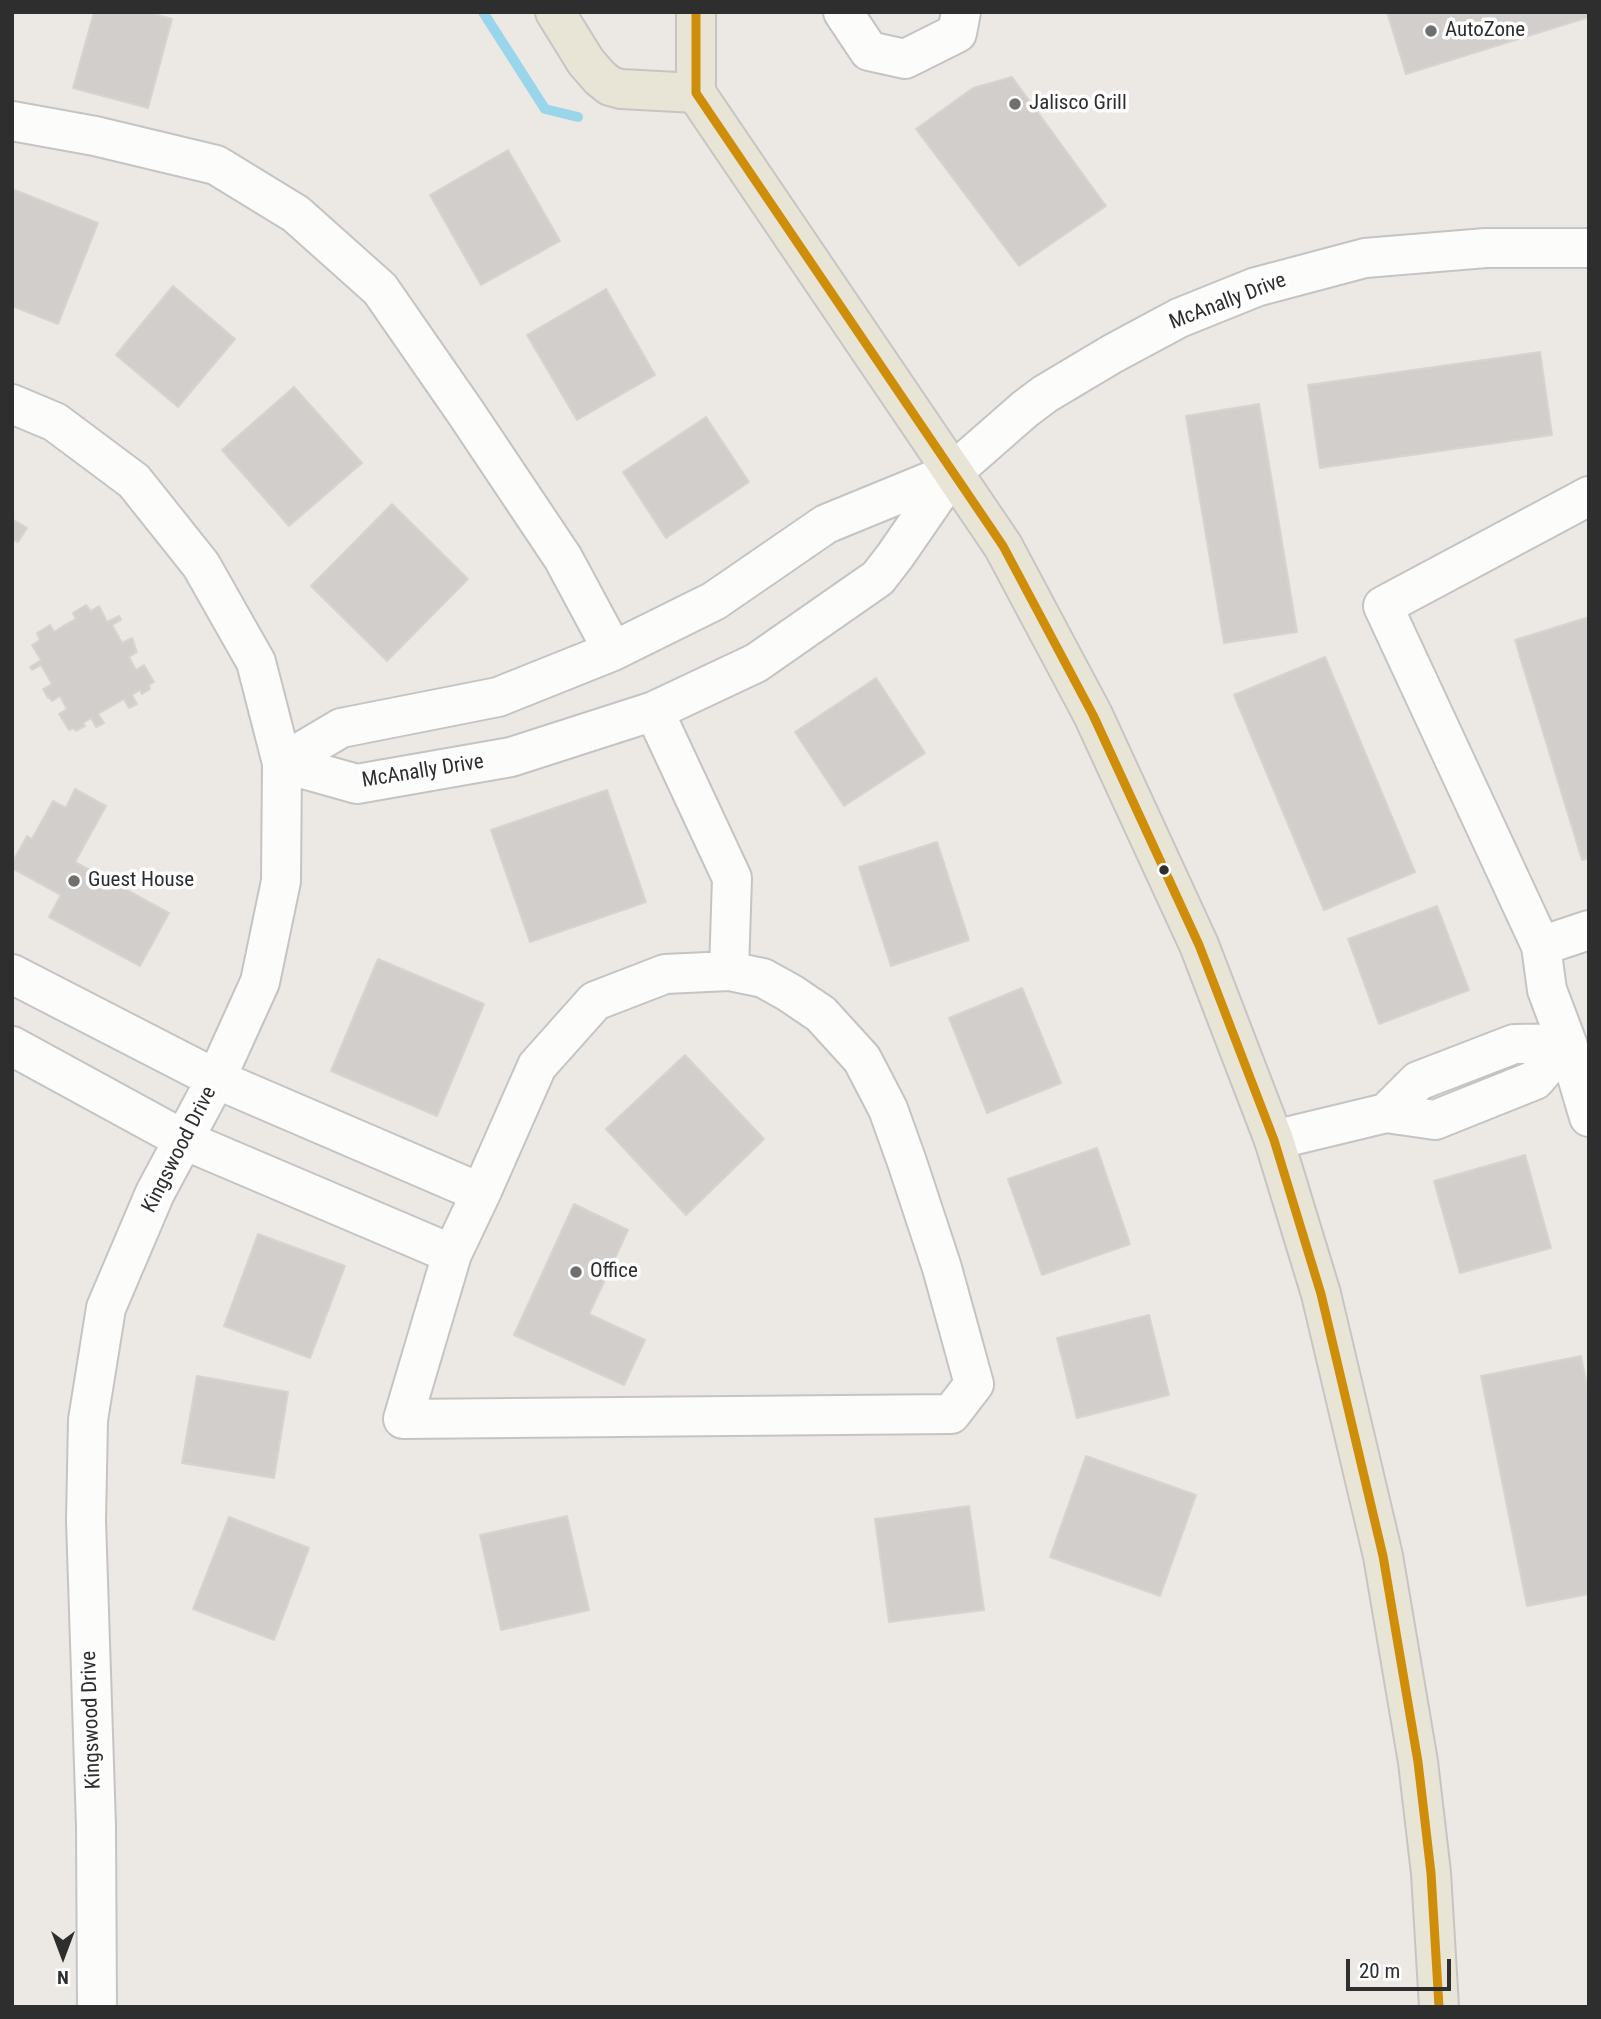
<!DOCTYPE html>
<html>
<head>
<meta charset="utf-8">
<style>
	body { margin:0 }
	#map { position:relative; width:1601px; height:2019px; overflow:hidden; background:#ece8e4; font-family:"Roboto Condensed",sans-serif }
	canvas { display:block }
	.frame { position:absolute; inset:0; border:14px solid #2e2e2e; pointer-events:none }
	.north { position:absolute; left:28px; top:1921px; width:70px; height:70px; -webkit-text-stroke:5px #fff; paint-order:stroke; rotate:180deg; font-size:19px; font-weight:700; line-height:28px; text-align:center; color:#2e2e2e }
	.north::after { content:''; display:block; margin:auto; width:24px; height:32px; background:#2e2e2e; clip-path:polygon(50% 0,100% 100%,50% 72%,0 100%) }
	.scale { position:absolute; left:1346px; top:1959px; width:105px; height:32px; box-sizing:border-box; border:4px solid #2e2e2e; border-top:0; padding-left:9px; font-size:21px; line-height:24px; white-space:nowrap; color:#2e2e2e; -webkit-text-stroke:5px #fff; paint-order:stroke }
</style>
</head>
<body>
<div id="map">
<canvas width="1601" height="2019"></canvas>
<div class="frame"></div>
<div class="north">N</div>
<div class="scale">20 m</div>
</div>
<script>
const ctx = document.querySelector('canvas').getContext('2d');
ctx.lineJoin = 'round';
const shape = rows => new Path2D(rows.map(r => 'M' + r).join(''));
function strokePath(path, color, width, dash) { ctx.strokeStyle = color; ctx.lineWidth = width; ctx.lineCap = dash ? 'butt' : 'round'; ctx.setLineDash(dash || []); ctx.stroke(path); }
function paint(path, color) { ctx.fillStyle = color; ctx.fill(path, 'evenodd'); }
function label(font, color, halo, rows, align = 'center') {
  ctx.font = font + ' "Roboto Condensed",sans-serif'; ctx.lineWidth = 7; ctx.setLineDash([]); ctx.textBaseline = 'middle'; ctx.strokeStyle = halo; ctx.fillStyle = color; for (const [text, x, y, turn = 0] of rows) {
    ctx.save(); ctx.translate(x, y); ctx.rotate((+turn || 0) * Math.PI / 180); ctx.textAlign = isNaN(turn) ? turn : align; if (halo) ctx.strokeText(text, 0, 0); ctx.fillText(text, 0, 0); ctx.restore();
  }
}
const stream = shape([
	[483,12,545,109,578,117]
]);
const building = shape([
	[94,12,147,12,172,19,148,108,73,88,94,12],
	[1387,12,1589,12,1589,17,1406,74,1387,12],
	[1012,77,1106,206,1019,266,916,129,973,88,1012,77],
	[508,150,560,241,481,285,430,195,508,150],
	[12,189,98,223,58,324,12,306,12,189],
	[173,286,235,339,178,407,116,355,173,286],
	[606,289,655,375,577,420,527,335,606,289],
	[1540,352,1552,435,1320,468,1308,385,1540,352],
	[294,387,362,463,289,526,222,450,294,387],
	[1259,404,1297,632,1224,643,1186,416,1259,404],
	[706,417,749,482,666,538,623,472,706,417],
	[392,504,468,579,387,661,311,586,392,504],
	[12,519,27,528,18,542,12,539,12,519],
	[86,605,91,611,99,606,107,622,119,616,121,620,112,625,122,643,132,638,137,652,129,657,136,670,144,665,154,682,149,685,150,689,142,694,140,690,132,695,137,704,129,708,124,699,98,714,104,723,96,727,91,718,83,723,85,726,76,731,74,728,69,730,59,714,67,709,60,696,52,701,49,697,48,698,43,689,52,684,41,665,32,670,30,667,41,660,32,645,40,640,37,633,50,625,54,632,65,625,76,619,73,613,86,605],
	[1589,617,1589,858,1582,860,1515,640,1589,617],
	[1325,657,1415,872,1324,910,1234,695,1325,657],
	[876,678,925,753,844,806,795,732,876,678],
	[75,789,106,806,75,862,169,913,140,966,49,917,61,895,12,868,12,863,27,836,32,839,53,801,66,808,75,789],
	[607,790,646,902,530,942,491,830,607,790],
	[937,842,969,940,891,966,859,867,937,842],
	[1437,906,1469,990,1379,1024,1348,939,1437,906],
	[378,959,484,1004,437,1116,331,1071,378,959],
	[1022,988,1061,1083,987,1113,949,1018,1022,988],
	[685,1055,764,1139,686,1215,606,1129,685,1055],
	[1097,1148,1130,1244,1042,1275,1008,1179,1097,1148],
	[1525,1155,1551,1248,1460,1273,1434,1181,1525,1155],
	[574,1204,628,1230,589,1314,645,1340,624,1385,514,1335,574,1204],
	[258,1234,345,1266,310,1358,224,1326,258,1234],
	[1149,1315,1169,1395,1077,1418,1057,1338,1149,1315],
	[1581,1356,1589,1395,1589,1594,1527,1606,1481,1376,1581,1356],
	[197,1376,288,1392,274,1478,182,1463,197,1376],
	[1086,1456,1196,1495,1160,1596,1050,1557,1086,1456],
	[969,1506,984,1610,889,1622,875,1519,969,1506],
	[567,1516,589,1610,501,1630,480,1535,567,1516],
	[229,1517,309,1548,274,1640,193,1609,229,1517]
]);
const minor = shape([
	[843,12,869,51,905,59,957,33,961,12],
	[12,121,95,136,216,165,296,214,380,289,466,413,563,558,613,651],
	[12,404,55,422,134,481,201,565,256,662,282,763,281,881,260,982,216,1079,155,1193,106,1308,88,1420,86,1520,96,1826,97,2007],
	[1589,496,1383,606,1541,946,1547,990,1567,1043,1589,1117],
	[654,711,732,878,729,971],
	[282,763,357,784,511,757,654,711,756,663,878,578,895,556,953,472,1025,409,1045,394,1112,354,1179,318,1256,287,1365,258,1486,248,1589,248],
	[282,763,341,728,498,697,613,651,714,601,826,524,953,472],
	[1541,946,1589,930],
	[729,971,763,978,790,993,821,1014,862,1059,888,1109,907,1162,942,1268,974,1384,951,1414,403,1419,452,1254,481,1193,537,1066,595,1001,665,974,729,971],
	[12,974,216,1079,481,1193],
	[12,1046,184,1140,452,1254],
	[1386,1113,1435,1120,1535,1080,1567,1043],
	[1274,1140,1386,1113,1418,1081,1514,1044,1567,1043]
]);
const major = shape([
	[555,12,586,62,600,78,610,86,621,89,696,93],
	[696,12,696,93,1003,546,1093,715,1199,945,1274,1140,1321,1294,1383,1556,1418,1762,1431,1873,1439,2007]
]);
const bus1 = shape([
	[696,12,696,93,1003,546,1093,715,1199,945,1274,1140,1321,1294,1383,1556,1418,1762,1431,1873,1439,2007]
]);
const markers = [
	[1431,31,7,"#706f6e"],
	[1015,104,7,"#706f6e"],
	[1164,870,6,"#2e2e2e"],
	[74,881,7,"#706f6e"],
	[576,1272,7,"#706f6e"]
];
const poiNames = [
	["AutoZone",1445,31],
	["Jalisco Grill",1029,104],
	["Guest House",88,881],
	["Office",590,1272]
];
const streetNames = [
	["McAnally Drive",1228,302,-21],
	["McAnally Drive",423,772,-9],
	["Kingswood Drive",180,1150,-63],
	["Kingswood Drive",92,1720,-92]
];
strokePath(stream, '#99d6ec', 10);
paint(building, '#d1cecb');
strokePath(building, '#d7d4d0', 2);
strokePath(minor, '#c5c4c5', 42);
strokePath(major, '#c6c5c4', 42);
strokePath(minor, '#fcfcfb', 38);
strokePath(major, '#e8e4d6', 38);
strokePath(bus1, '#cf8e09', 9);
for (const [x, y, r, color] of markers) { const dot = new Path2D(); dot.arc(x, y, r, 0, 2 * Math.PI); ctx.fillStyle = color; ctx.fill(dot); strokePath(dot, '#fff', 2.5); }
label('21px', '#2e2e2e', '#fff', poiNames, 'left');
label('21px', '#2e2e2e', '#fff', streetNames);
</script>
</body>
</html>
